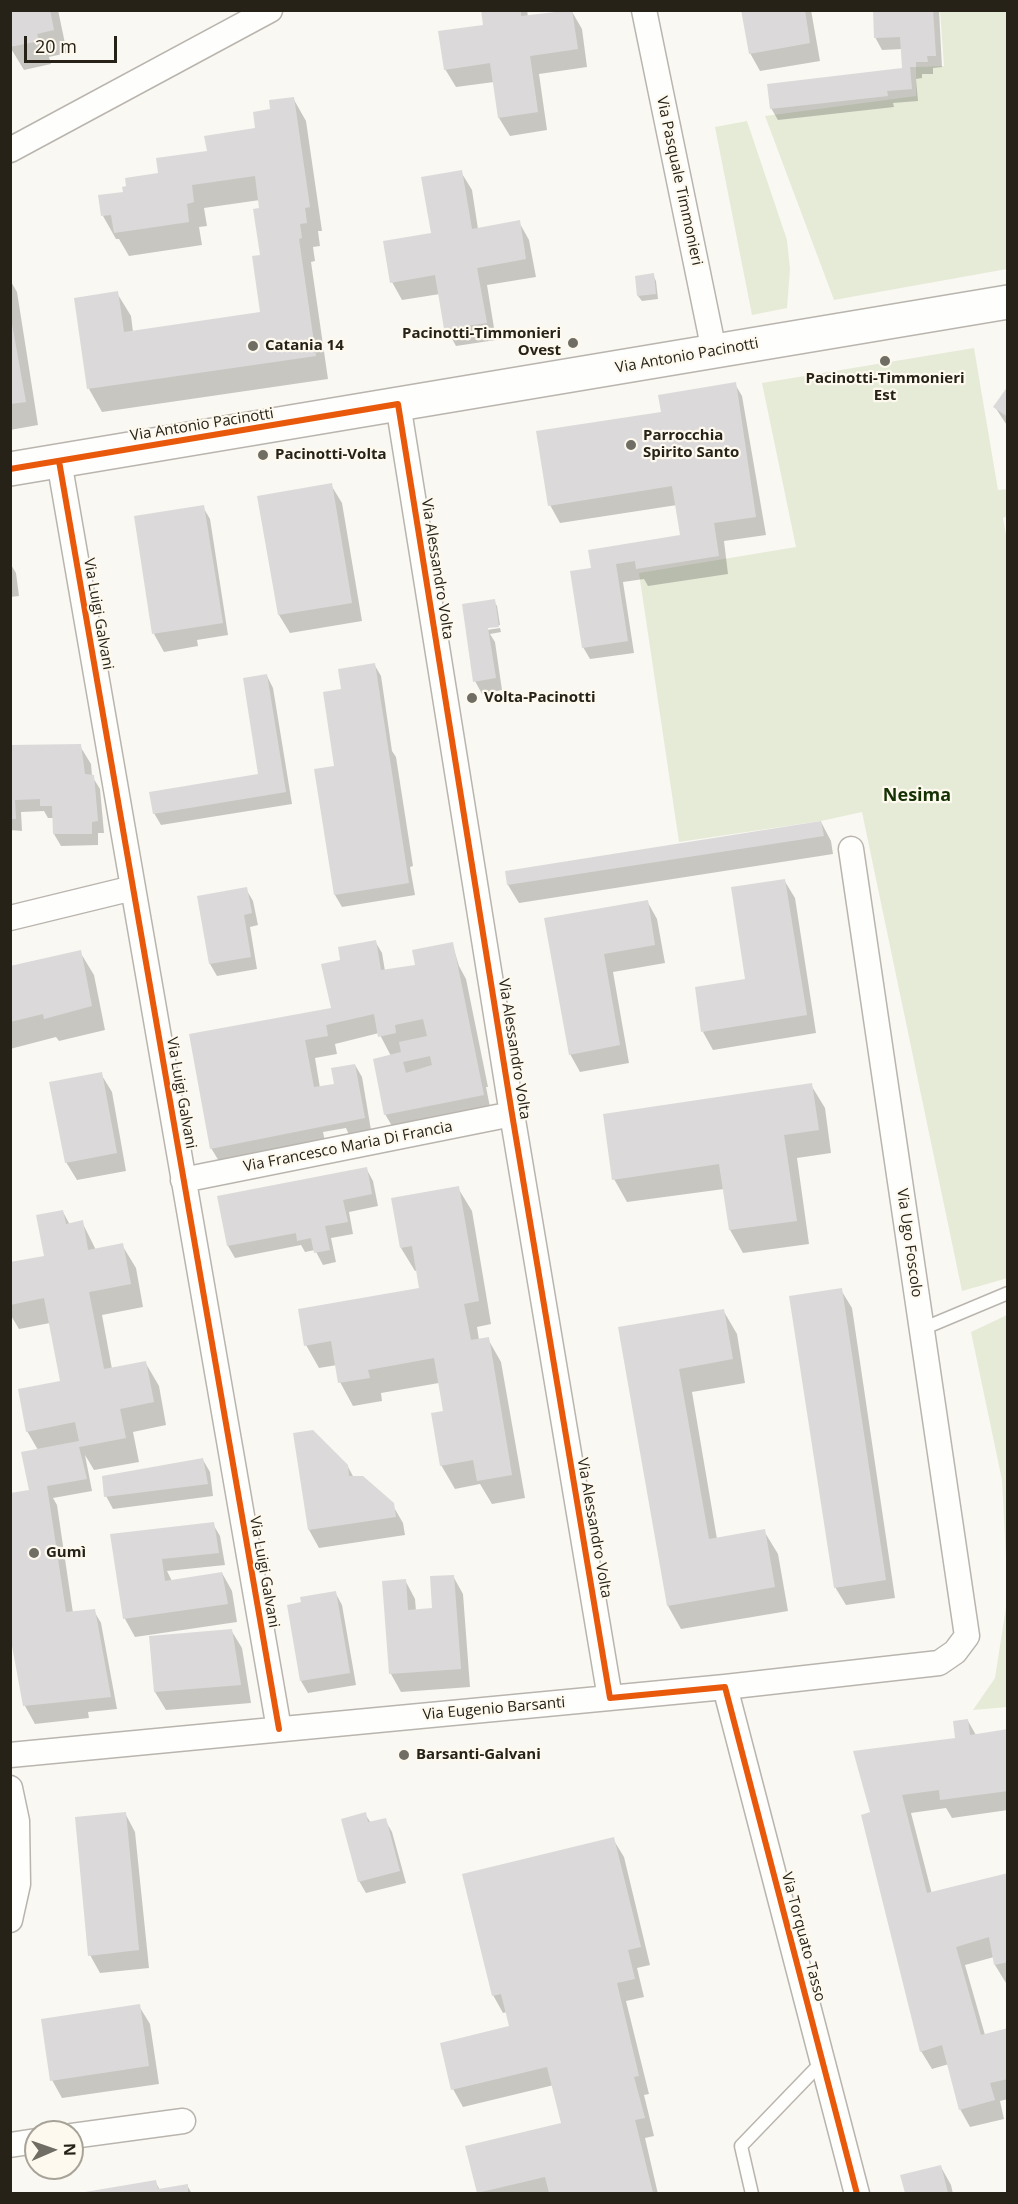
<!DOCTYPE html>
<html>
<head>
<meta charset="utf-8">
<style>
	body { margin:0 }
	#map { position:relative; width:1018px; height:2204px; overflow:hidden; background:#faf8f2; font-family:"Open Sans",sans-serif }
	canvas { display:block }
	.frame { position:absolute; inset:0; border:12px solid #262218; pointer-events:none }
	.north { position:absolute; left:24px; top:2120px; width:60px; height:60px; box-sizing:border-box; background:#fef9ee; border:2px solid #a8a398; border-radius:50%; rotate:88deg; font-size:16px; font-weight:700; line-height:24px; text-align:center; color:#262218 }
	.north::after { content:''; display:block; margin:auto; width:21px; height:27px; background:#706d64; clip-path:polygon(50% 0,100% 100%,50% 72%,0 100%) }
	.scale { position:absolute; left:24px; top:36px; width:93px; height:27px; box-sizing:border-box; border:3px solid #262218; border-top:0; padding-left:8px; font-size:18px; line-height:21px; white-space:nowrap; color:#262218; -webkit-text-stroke:4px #fef9ee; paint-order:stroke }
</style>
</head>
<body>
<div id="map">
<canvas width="1018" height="2204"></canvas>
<div class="frame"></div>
<div class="north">N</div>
<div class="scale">20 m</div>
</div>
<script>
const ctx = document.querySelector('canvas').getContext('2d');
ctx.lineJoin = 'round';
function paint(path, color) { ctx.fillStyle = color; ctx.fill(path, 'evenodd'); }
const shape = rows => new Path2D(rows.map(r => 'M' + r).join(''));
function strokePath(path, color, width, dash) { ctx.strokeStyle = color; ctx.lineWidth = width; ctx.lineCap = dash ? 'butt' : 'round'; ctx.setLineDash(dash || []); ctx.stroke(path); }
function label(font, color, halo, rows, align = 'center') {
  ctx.font = font + ' "Open Sans",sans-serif'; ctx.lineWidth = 4.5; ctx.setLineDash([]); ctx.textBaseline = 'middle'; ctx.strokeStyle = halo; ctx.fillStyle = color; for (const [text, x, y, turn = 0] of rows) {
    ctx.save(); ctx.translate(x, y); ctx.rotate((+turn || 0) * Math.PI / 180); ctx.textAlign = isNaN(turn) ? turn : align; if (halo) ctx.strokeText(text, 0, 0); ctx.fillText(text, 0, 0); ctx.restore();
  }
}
const green = shape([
	[940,11,1007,11,1007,269,834,300,765,116,916,96,916,67,944,66],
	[747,121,787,240,790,269,787,308,752,315,715,127],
	[974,348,998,490,1008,489,1007,516,1003,518,1008,546,1008,1278,962,1291,862,812,821,821,679,842,639,573,796,547,762,383],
	[1007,1315,1008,1315,1007,1577,1002,1480,971,1332],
	[1007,1601,1007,1707,973,1710,995,1678]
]);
const shadow = shape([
	[10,10,58,10,67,53,49,57,51,64,24,70,10,47],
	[483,10,527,10,528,17,571,10,582,29,587,67,539,74,547,130,510,136,499,118,494,82,456,87,445,69,485,26],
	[742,10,811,10,820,61,760,71,750,53],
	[874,10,939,10,942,67,933,68,933,74,922,74,922,78,916,79,918,101,893,103,894,107,778,120,771,108,904,69,903,49,882,50,875,37],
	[293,98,306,121,322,231,318,231,320,246,313,247,315,261,311,262,328,379,102,412,89,389,76,299,117,293,131,316,133,332,262,314,260,200,204,208,207,226,199,227,202,245,129,256,119,239,116,239,103,216,125,193,160,174,257,130,272,111],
	[461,172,472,190,478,229,519,222,529,240,536,277,487,285,496,340,456,346,446,328,440,294,402,300,392,282,432,234],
	[653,275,656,281,658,299,642,301,638,296],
	[10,280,17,292,38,425,10,430],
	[735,384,742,396,766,535,724,541,728,574,648,586,644,579,623,582,634,653,590,659,583,647,593,569,682,537,677,505,560,523,550,505,663,413],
	[1008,389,1008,427,995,407],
	[331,485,342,503,362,621,290,633,279,615,259,497],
	[203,507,210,519,228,635,197,640,198,646,164,652,154,634],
	[10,563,16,573,19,596,10,597],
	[494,601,497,606,500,625,467,630],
	[500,628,501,632,490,634,495,642,502,690,482,694,475,681,467,633],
	[374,664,381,676,392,751,396,757,413,866,410,867,415,895,342,907,335,895,337,767,343,690],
	[267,676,273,688,292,804,161,825,154,813,260,775],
	[10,746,80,746,91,764,92,776,100,789,104,833,98,833,98,845,61,846,54,834,54,818,48,818,44,811,21,812,22,831,10,830],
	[821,822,831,841,833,854,519,903,508,885,506,872],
	[784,880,795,898,816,1033,713,1050,703,1032,747,980],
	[246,889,253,901,258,925,250,927,257,969,217,976,210,964],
	[647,901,657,919,665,963,613,972,629,1063,580,1072,570,1054,546,920],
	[375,941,382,953,385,971,416,967,452,943,459,966,466,979,488,1087,486,1087,490,1107,392,1126,385,1114,391,1056,379,1033,335,1044,337,1054,315,1058,320,1088,333,1085,355,1065,362,1077,371,1130,349,1135,346,1128,323,1132,326,1146,222,1166,211,1148,190,1035,333,1010,342,961],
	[80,952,94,975,105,1030,59,1041,56,1037,10,1049,10,968],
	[101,1074,112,1092,126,1171,77,1180,66,1162],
	[811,1085,825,1108,831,1153,797,1158,809,1244,743,1253,730,1230,724,1189,627,1202,614,1179],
	[366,1168,373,1181,378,1206,349,1212,353,1234,331,1238,336,1262,323,1265,315,1250,305,1252,301,1245,235,1258,228,1246,219,1197],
	[458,1188,472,1211,491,1324,477,1327,479,1340,488,1339,501,1362,525,1498,492,1504,480,1484,455,1489,441,1465,444,1412,439,1383,381,1393,382,1401,353,1406,340,1382,337,1365,319,1368,306,1345,421,1289,418,1270,415,1271,401,1248],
	[63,1212,70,1225,82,1222,96,1250,122,1245,136,1268,143,1307,102,1315,112,1369,145,1362,159,1386,166,1425,133,1432,139,1462,94,1470,85,1455,92,1491,53,1498,57,1505,73,1613,94,1611,101,1623,117,1709,88,1712,89,1718,35,1724,25,1706,31,1491,38,1450,27,1431,62,1382,50,1323,19,1329,10,1314,10,1264,45,1257],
	[841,1290,852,1308,895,1598,846,1605,835,1587],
	[723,1310,737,1334,745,1383,692,1392,717,1539,764,1531,778,1554,788,1611,681,1629,668,1606,620,1328],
	[203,1460,210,1472,213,1496,113,1509,106,1496],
	[347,1465,354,1478,392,1504,403,1523,405,1535,319,1548,309,1530],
	[213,1524,220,1536,225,1565,167,1571,172,1581,222,1573,232,1591,237,1622,135,1637,125,1619,112,1535],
	[453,1576,463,1594,470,1687,401,1692,391,1674,384,1582,405,1580,415,1599,416,1611,434,1609],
	[335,1592,342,1605,356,1685,308,1693,301,1681],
	[231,1630,242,1648,251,1703,166,1710,155,1692,151,1637],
	[968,1721,976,1735,1008,1731,1008,1810,952,1818,946,1808,911,1813,932,1894,1008,1874,1008,1982,1006,1983,995,1965,994,1957,965,1965,985,2035,1008,2030,1008,2099,1000,2101,1004,2119,970,2127,960,2109,949,2064,932,2069,921,2051,872,1813,957,1739],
	[125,1813,135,1832,149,1968,100,1973,90,1955],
	[365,1814,371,1823,385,1820,392,1832,406,1883,366,1893,359,1881],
	[613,1839,624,1857,650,1965,637,1968,644,1997,626,2001,649,2094,644,2095,654,2136,645,2138,658,2194,478,2194,467,2147,563,2124,554,2085,463,2107,453,2089,511,2027,507,2012,503,2013,493,1995],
	[139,2006,150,2024,159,2084,62,2098,52,2080],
	[941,2167,951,2185,953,2194,907,2194,902,2176],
	[155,2181,160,2190,187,2185,192,2194,81,2194]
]);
const building = shape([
	[10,10,50,10,54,30,37,34,39,41,10,47],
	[481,10,521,10,521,16,572,10,578,49,530,56,538,112,498,118,490,63,444,70,438,31,483,25],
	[741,10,805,10,810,43,749,54],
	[873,10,933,10,936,56,927,56,928,62,916,62,916,67,910,67,912,89,887,91,888,96,770,109,767,84,902,68,900,37,874,38],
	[294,97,310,207,305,208,307,223,300,224,302,238,299,239,316,356,87,389,74,298,118,291,124,332,260,312,252,256,260,255,253,209,259,208,255,176,192,185,194,202,187,204,189,222,114,233,111,215,101,216,98,195,123,192,122,187,126,186,125,178,158,173,156,158,207,151,204,136,255,128,253,112,270,109,269,100],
	[462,170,472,229,520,220,526,259,477,268,487,323,444,329,435,275,390,283,383,241,431,233,421,177],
	[654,273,656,294,637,296,635,276],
	[10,313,26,402,10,404],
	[736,382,756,517,714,523,719,556,636,569,635,561,616,564,628,641,582,648,570,571,591,568,588,550,680,535,672,486,548,506,536,431,661,412,658,395],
	[1008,386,1008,417,993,407],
	[332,483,352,603,278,615,257,496],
	[204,505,223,623,152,634,134,516],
	[495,599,499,627,488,628,496,678,473,682,462,604],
	[375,663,409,883,334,895,314,769,334,766,323,692,341,689,338,669],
	[267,674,286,792,153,814,149,792,258,774,243,678],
	[81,744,85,774,94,775,98,821,92,822,92,834,53,834,52,806,40,806,40,799,15,800,16,819,10,819,10,745],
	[821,821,824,836,507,885,505,871],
	[785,879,807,1015,701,1032,695,987,745,979,731,887],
	[247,887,252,913,244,915,251,957,209,964,197,896],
	[648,900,655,945,604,954,620,1045,569,1055,544,918],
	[376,940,381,970,415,965,412,950,453,942,484,1095,384,1115,373,1059,401,1052,399,1042,427,1036,423,1019,395,1025,396,1033,378,1037,374,1014,326,1025,328,1036,305,1040,314,1087,334,1084,331,1068,355,1064,365,1118,210,1149,189,1034,331,1008,321,964,340,960,338,947],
	[430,1056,432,1065,406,1073,403,1062],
	[81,950,92,1006,44,1019,43,1014,10,1022,10,966],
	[102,1072,117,1153,65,1163,49,1082],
	[812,1083,819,1130,784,1135,797,1221,729,1230,719,1164,612,1180,603,1114],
	[367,1167,372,1194,343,1200,348,1222,325,1226,330,1250,314,1253,311,1238,297,1241,296,1233,227,1246,217,1196],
	[459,1186,479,1301,464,1304,471,1340,489,1337,512,1475,477,1481,473,1460,440,1466,431,1413,443,1411,434,1358,368,1370,370,1378,338,1383,331,1341,304,1346,298,1309,419,1288,412,1246,400,1248,391,1198],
	[63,1210,66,1224,83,1220,88,1250,123,1243,131,1284,89,1292,104,1369,146,1361,154,1402,120,1409,126,1438,79,1447,87,1479,47,1486,66,1612,95,1609,111,1697,23,1706,10,1635,10,1493,29,1490,21,1452,79,1441,75,1422,26,1432,18,1389,60,1381,44,1298,10,1305,10,1262,44,1256,36,1215],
	[842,1288,886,1580,834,1588,789,1296],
	[724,1309,733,1359,679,1369,709,1539,765,1529,775,1587,667,1606,618,1327],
	[313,1430,348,1465,349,1476,363,1476,394,1503,396,1517,308,1530,293,1433],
	[203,1458,208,1484,104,1497,102,1476],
	[214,1522,219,1553,162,1559,165,1581,222,1572,228,1604,123,1619,110,1534],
	[454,1575,461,1669,389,1674,382,1581,406,1579,408,1610,432,1608,430,1576],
	[336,1591,350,1673,300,1681,287,1605,301,1602,300,1597],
	[232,1629,241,1685,154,1692,149,1636],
	[968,1719,970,1735,1008,1729,1008,1791,940,1800,939,1790,902,1795,927,1893,1008,1873,1008,1962,994,1965,989,1937,956,1947,981,2035,1008,2028,1008,2079,990,2083,995,2100,959,2110,942,2045,920,2052,861,1815,870,1812,853,1751,955,1738,953,1721],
	[126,1812,139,1950,88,1956,75,1817],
	[366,1812,368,1822,386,1818,400,1871,358,1882,341,1819],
	[614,1837,641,1947,628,1950,635,1979,617,1983,639,2076,634,2077,645,2118,635,2120,653,2193,549,2193,545,2177,477,2193,465,2146,561,2123,547,2067,451,2090,440,2043,509,2026,501,1994,492,1996,462,1874],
	[140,2004,149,2066,50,2081,41,2019],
	[941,2165,948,2193,905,2193,900,2175],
	[156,2180,158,2189,188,2184,188,2193,79,2193]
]);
const lane = shape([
	[922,1329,1008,1293],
	[752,2194,741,2146,822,2062]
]);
const street = shape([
	[644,10,714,351],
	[10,150,270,10],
	[398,404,512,1114,610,1698],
	[59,461,279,1729],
	[10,918,133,888],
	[183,1180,512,1114],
	[725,1687,857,2194],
	[10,1755,725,1687,939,1663,955,1652,967,1636,851,849],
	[10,1788,17,1821,18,1884,10,1920],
	[72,2136,183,2121],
	[10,2145,36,2141]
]);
const secondary = shape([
	[10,469,1008,302]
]);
const cycleway = shape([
	[59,461,279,1729],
	[10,469,398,404,512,1114,610,1698,725,1687,857,2194]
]);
const markers = [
	[573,343,6,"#706d64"],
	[253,346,6,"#706d64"],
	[885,361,6,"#706d64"],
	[631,445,6,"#706d64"],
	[263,455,6,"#706d64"],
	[472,698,6,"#706d64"],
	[34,1553,6,"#706d64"],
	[404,1755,6,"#706d64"]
];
const streetNames = [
	["Via Pasquale Timmonieri",679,181,78],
	["Via Antonio Pacinotti",687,356,-10],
	["Via Antonio Pacinotti",202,425,-9],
	["Via Alessandro Volta",437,569,81],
	["Via Luigi Galvani",98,614,80],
	["Via Alessandro Volta",514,1049,81],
	["Via Luigi Galvani",181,1093,80],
	["Via Francesco Maria Di Francia",348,1147,-11],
	["Via Ugo Foscolo",909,1243,82],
	["Via Alessandro Volta",594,1528,80],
	["Via Luigi Galvani",264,1572,80],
	["Via Eugenio Barsanti",494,1709,-5],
	["Via Torquato Tasso",803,1937,75]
];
const poiNames = [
	["Pacinotti-Timmonieri",561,334,"right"],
	["Ovest",561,351,"right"],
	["Catania 14",265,346],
	["Pacinotti-Timmonieri",885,379,"center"],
	["Est",885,396,"center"],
	["Parrocchia",643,436],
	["Spirito Santo",643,453],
	["Pacinotti-Volta",275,455],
	["Volta-Pacinotti",484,698],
	["Gumì",46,1553],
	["Barsanti-Galvani",416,1755]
];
const quarterNames = [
	["Nesima",917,796]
];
paint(green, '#e6ebd8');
paint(shadow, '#0003');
paint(building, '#dcd9db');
strokePath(lane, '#b9b5ae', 15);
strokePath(street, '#b9b5ae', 27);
strokePath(secondary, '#b9b5ae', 36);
strokePath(lane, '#fefefd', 12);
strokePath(street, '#fefefd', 24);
strokePath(secondary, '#fefefd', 33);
strokePath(cycleway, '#e8590c', 6);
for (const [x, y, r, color] of markers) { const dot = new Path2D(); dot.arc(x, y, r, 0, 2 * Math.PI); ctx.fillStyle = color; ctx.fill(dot); strokePath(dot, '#fef9ee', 2); }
label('15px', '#262218', '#fef9ee', streetNames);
label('bold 15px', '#262218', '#fef9ee', poiNames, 'left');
label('bold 18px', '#143203', '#fef9ee', quarterNames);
</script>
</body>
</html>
